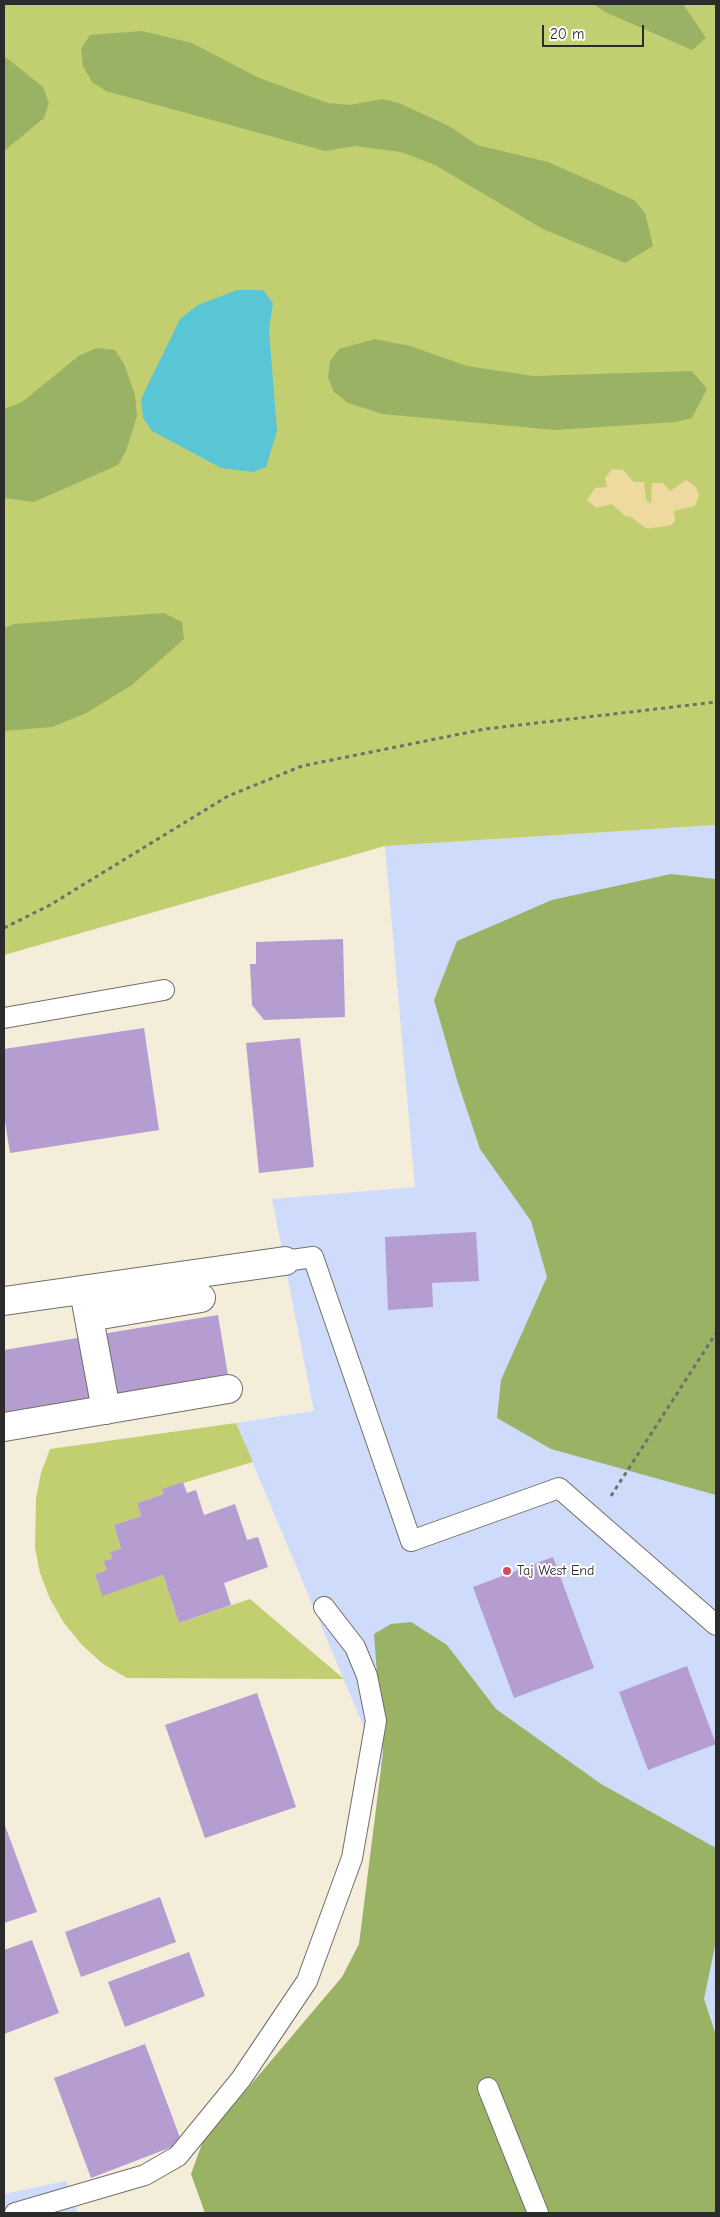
<!DOCTYPE html>
<html>
<head>
<meta charset="utf-8">
<style>
	body { margin:0 }
	#map { position:relative; width:720px; height:2217px; overflow:hidden; background:#f4edda; font-family:"Comic Neue",sans-serif }
	canvas { display:block }
	.frame { position:absolute; inset:0; border:5px solid #2b2b2b; pointer-events:none }
	.scale { position:absolute; left:542px; top:25px; width:102px; height:22px; box-sizing:border-box; border:2px solid #2b2b2b; border-top:0; padding-left:6px; font-size:15px; line-height:18px; white-space:nowrap; color:#2b2b2b; -webkit-text-stroke:4px #fff; paint-order:stroke }
</style>
</head>
<body>
<div id="map">
<canvas width="720" height="2217"></canvas>
<div class="frame"></div>
<div class="scale">20 m</div>
</div>
<script>
const ctx = document.querySelector('canvas').getContext('2d');
ctx.lineJoin = 'round';
function paint(path, color) { ctx.fillStyle = color; ctx.fill(path, 'evenodd'); }
const shape = rows => new Path2D(rows.map(r => 'M' + r).join(''));
function strokePath(path, color, width, dash) { ctx.strokeStyle = color; ctx.lineWidth = width; ctx.lineCap = dash ? 'butt' : 'round'; ctx.setLineDash(dash || []); ctx.stroke(path); }
function label(font, color, halo, rows, align = 'center') {
  ctx.font = font + ' "Comic Neue",sans-serif'; ctx.lineWidth = 4; ctx.setLineDash([]); ctx.textBaseline = 'middle'; ctx.strokeStyle = halo; ctx.fillStyle = color; for (const [text, x, y, turn = 0] of rows) {
    ctx.save(); ctx.translate(x, y); ctx.rotate((+turn || 0) * Math.PI / 180); ctx.textAlign = isNaN(turn) ? turn : align; if (halo) ctx.strokeText(text, 0, 0); ctx.fillText(text, 0, 0); ctx.restore();
  }
}
const built = shape([
	[716,825,716,2213,568,2213,236,1423,314,1411,272,1199,415,1187,385,846],
	[66,2181,78,2213,4,2213,4,2194]
]);
const green = shape([
	[4,4,716,4,716,825,385,846,4,955],
	[236,1423,253,1462,163,1489,164,1494,137,1503,141,1516,114,1525,121,1549,111,1552,113,1558,103,1561,107,1570,95,1574,102,1595,163,1575,179,1623,250,1599,344,1679,127,1678,103,1664,82,1645,64,1623,50,1599,40,1573,35,1548,36,1498,41,1473,50,1449]
]);
const forest = shape([
	[593,4,683,4,706,38,692,50,605,12],
	[142,31,192,43,259,78,328,103,350,105,382,99,399,103,449,126,477,145,548,162,634,200,645,213,653,246,625,263,543,229,435,165,401,152,355,146,325,151,106,91,92,82,83,66,81,49,90,35],
	[4,56,43,87,49,103,44,118,4,151],
	[375,339,410,346,467,366,533,376,692,371,707,389,692,418,676,422,555,430,383,414,348,403,334,392,328,378,330,361,339,349],
	[97,348,115,350,124,364,135,395,137,416,126,451,118,465,34,502,4,498,4,409,22,402,80,355],
	[164,613,182,622,184,639,132,685,86,713,52,727,4,731,4,628,14,624],
	[671,874,716,879,716,1495,551,1449,497,1418,501,1380,547,1277,531,1221,480,1149,457,1080,434,1000,457,941,552,900],
	[411,1622,447,1645,496,1709,601,1784,716,1848,716,1941,704,1999,716,2035,716,2213,205,2213,191,2174,203,2141,342,1977,359,1944,383,1753,374,1634,391,1624]
]);
const sand = shape([
	[612,469,624,470,633,482,644,482,646,500,651,504,652,483,663,483,670,491,686,480,696,487,699,496,695,506,674,511,675,521,671,525,647,529,631,517,625,516,612,504,596,508,587,500,595,488,607,487,605,478]
]);
const water = shape([
	[237,290,263,290,273,303,269,330,277,431,266,467,253,472,221,468,152,431,143,418,141,399,180,319,198,305]
]);
const building = shape([
	[343,939,345,1017,264,1020,252,1005,250,964,256,964,256,942],
	[144,1028,159,1130,10,1153,4,1115,4,1049],
	[300,1038,314,1167,259,1173,246,1043],
	[476,1232,479,1281,432,1283,433,1307,388,1310,385,1237],
	[218,1315,229,1381,4,1418,4,1350],
	[183,1482,187,1493,196,1490,204,1515,235,1504,247,1540,258,1537,268,1567,224,1583,231,1605,179,1623,163,1575,102,1596,95,1574,107,1570,103,1561,113,1558,110,1552,121,1549,114,1525,141,1516,137,1503,164,1494,162,1489],
	[553,1557,594,1668,514,1698,473,1587],
	[687,1666,716,1744,648,1770,619,1692],
	[257,1693,296,1807,205,1838,165,1725],
	[4,1823,37,1912,4,1923],
	[160,1897,176,1942,81,1977,65,1932],
	[32,1940,59,2013,4,2034,4,1950],
	[189,1952,205,1996,125,2027,108,1982],
	[145,2044,182,2143,91,2178,54,2078]
]);
const path = shape([
	[4,928,50,905,228,796,302,766,485,729,716,702],
	[611,1496,716,1333]
]);
const service = shape([
	[4,1018,164,990],
	[285,1261,313,1257,411,1541,559,1488,716,1625],
	[488,2088,538,2213],
	[15,2213,145,2175,178,2156,241,2079,307,1981,352,1858,376,1721,367,1676,355,1647,324,1607]
]);
const minor = shape([
	[84,1291,106,1410],
	[4,1301,285,1261],
	[89,1317,201,1298],
	[4,1427,228,1389]
]);
const markers = [
	[507,1571,5,"#d1495b"]
];
const poiNames = [
	["Taj West End",517,1571]
];
paint(built, '#cedbfa');
paint(green, '#c2cf71');
paint(forest, '#99b263');
paint(sand, '#eeda9e');
paint(water, '#5ac5d4');
paint(building, '#b59cd1');
strokePath(service, '#716f68', 22);
strokePath(minor, '#716f68', 30);
strokePath(path, '#716f68', 3, [4, 4]);
strokePath(service, '#fff', 20);
strokePath(minor, '#fff', 28);
for (const [x, y, r, color] of markers) { const dot = new Path2D(); dot.arc(x, y, r, 0, 2 * Math.PI); ctx.fillStyle = color; ctx.fill(dot); strokePath(dot, '#fff', 2); }
label('14px', '#2b2b2b', '#fff', poiNames, 'left');
</script>
</body>
</html>
